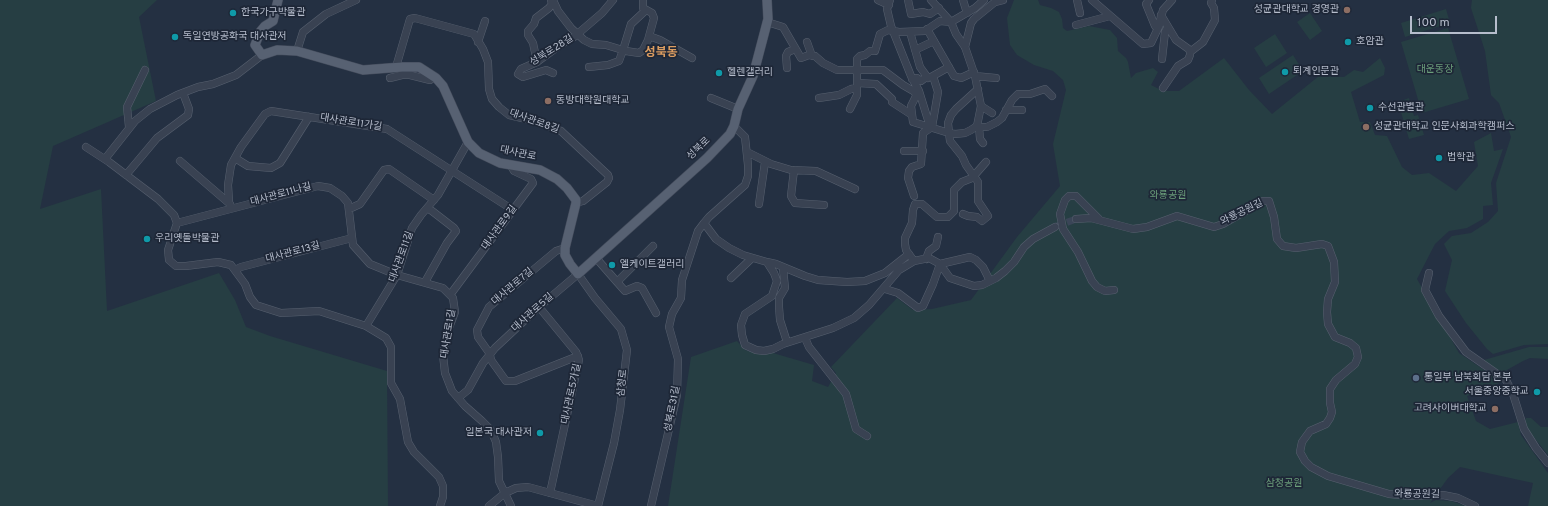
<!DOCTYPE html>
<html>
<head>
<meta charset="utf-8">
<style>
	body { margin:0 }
	#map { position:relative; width:1548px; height:506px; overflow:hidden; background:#243042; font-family:Overpass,sans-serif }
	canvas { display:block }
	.scale { position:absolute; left:1410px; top:16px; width:87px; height:18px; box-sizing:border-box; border:2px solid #b6bdcc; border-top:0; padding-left:5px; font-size:12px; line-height:14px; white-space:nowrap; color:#b6bdcc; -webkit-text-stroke:3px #1e2737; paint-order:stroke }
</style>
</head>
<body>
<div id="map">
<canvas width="1548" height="506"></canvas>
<div class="scale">100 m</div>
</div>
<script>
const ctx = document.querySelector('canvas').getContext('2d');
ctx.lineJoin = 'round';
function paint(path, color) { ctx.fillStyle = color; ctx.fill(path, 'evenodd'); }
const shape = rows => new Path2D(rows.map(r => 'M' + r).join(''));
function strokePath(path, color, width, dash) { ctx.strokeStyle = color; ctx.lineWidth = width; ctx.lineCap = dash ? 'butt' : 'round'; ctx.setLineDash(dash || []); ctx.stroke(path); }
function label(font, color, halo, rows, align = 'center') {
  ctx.font = font + ' Overpass,"Noto Sans KR",sans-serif'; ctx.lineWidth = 3.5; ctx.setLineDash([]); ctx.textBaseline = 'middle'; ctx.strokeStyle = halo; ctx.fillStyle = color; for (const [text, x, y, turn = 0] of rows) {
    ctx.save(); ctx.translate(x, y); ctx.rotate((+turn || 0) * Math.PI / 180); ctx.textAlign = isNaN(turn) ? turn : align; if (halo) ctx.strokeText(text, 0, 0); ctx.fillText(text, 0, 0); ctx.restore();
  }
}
const green = shape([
	[0,0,157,0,139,17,156,101,53,146,40,209,101,189,107,311,219,273,235,300,246,327,270,336,387,371,388,506,0,506],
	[1014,0,1038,0,1040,5,1051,8,1059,12,1062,19,1063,28,1067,31,1089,26,1110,30,1117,38,1118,51,1126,58,1128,62,1131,78,1136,73,1153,68,1158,72,1151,85,1163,91,1179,91,1224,58,1249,90,1272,114,1319,76,1344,77,1354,70,1363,72,1380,58,1385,68,1384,75,1351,92,1360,122,1370,122,1375,135,1387,136,1402,167,1412,175,1429,173,1456,191,1478,166,1474,142,1491,133,1494,151,1503,149,1491,183,1493,205,1483,206,1483,219,1467,228,1449,231,1435,244,1417,279,1459,353,1502,382,1467,396,1476,421,1490,429,1518,422,1521,435,1548,473,1548,506,1528,506,1533,483,1460,467,1448,478,1430,503,1436,500,1451,501,1466,506,668,506,691,357,737,341,745,350,758,354,773,353,814,365,812,381,828,387,836,373,831,367,897,298,913,310,932,309,971,300,1017,237,1060,186,1053,144,1066,90,1063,80,1053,71,1034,65,1017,55,1010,45,1007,18],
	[1472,0,1548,0,1548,344,1524,345,1493,354,1487,349,1466,323,1445,291,1452,260,1444,244,1452,236,1471,233,1488,222,1498,211,1496,183,1511,137,1499,103,1491,95,1485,51,1471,8],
	[1446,9,1450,23,1405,37,1401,23],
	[1310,13,1322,31,1310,40,1297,22],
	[1448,28,1469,99,1422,113,1401,42],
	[1275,34,1287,53,1266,67,1254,48],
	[1293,55,1303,71,1269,94,1259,78],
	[1409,98,1414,116,1418,115,1424,135,1409,139,1398,102],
	[1529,347,1548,347,1548,359,1530,358,1523,361,1505,371,1500,371,1487,364,1484,360],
	[1526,418,1531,418,1541,427,1548,427,1548,455,1528,430,1525,421]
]);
const minorTunnel = shape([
	[1057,226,1076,219]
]);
const minor = shape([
	[553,0,558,11,571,28,584,40,592,44,606,45,626,51,639,53,643,50,648,40,654,18,652,13,643,8,643,0],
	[878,0,889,5],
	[890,0,887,9,891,26,911,76,919,91,928,120,932,127],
	[908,0,911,14,923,12,930,14,939,8],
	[963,0,967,13],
	[1077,0,1080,13],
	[1092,0,1143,44,1151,43,1160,24,1161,15],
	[1149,0,1146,4,1155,26,1160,21,1163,10,1172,0],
	[1161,15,1176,40,1190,50,1190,55,1188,60,1178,66,1163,88],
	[767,22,783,27,801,58,809,55,815,56,823,63,837,70,883,70,903,85,915,92,916,96,911,106,913,122,949,133,955,134,965,133,971,130,977,126,981,106,975,76,965,47,956,34,951,22,931,0],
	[1076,25,1110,16],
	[927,29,954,76,961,78,974,72],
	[910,32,920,67,928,78],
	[649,36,660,40,692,58],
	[478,42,485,21],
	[807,42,812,56],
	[965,47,971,23,974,19,995,2,1003,0],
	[915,50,934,41],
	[297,51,303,32,326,14,356,0],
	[1190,52,1203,42,1215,20,1214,8,1211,3,1212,0],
	[1162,59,1165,32,1168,27],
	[537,62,533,43,528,35,528,31,534,24,536,18,549,8,552,4,551,0],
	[396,67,410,19,415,18,474,34,483,49,488,62,489,89,492,99,499,107,509,115,539,122,561,131,608,175,609,178,607,182,583,201,576,203],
	[589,67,608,65,619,61,623,50,631,24,646,10],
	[787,68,786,56,788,52,795,49],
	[553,73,546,70,523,77,518,74,521,69,537,62,560,45,574,37,602,13,613,0],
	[975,76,996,78],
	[390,78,402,75,410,75,430,80,435,77],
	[912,79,917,78,921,81,925,78,931,77,949,67],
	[857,83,876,84,892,99,892,102,912,115],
	[711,98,738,109],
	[819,98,839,95,851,89,856,88],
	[981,106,992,113],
	[850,109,857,95,857,59,860,56,865,55,870,51,875,51,880,34,888,30,899,32,925,31,940,21,951,22,975,8,984,0],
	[1006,110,1022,110],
	[734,126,745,137,748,165,748,176,745,185,709,217,704,223,716,239,729,248,743,255,767,262,774,273,777,281,772,296,745,314,741,325,742,335,745,345,756,350,764,351,773,349,783,344,833,328,854,318,869,305,899,270,914,261,929,258,940,264,950,278,974,286,982,285,996,278,1005,271,1014,262,1024,247,1033,239,1055,227],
	[977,126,979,127,980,139,983,143],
	[129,127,127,107,145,70],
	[932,127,938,92,933,76],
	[979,127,987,127,997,122,1002,118,1012,100,1018,94,1030,94,1045,89,1052,96],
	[86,147,109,162,158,199,174,215,177,223,168,250,169,260,176,266,186,266,218,262,231,265,245,284,250,297,256,305,281,313,319,311,366,326,386,338,391,347,391,383,400,399,408,442,414,452,439,477,443,486,443,497,440,506],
	[904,151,923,151],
	[747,152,771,164,791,170,816,171,855,189],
	[235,158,248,166,271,168,280,163,309,117],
	[105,159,135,121,150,109,177,95,198,87,213,84,236,75,262,55],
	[180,161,230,204],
	[794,170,791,196,795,203,824,205],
	[126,175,157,138,188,115,189,109,183,93],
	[914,196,908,178,909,171,912,167,921,164,923,133,932,127],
	[229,201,228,185,231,165,241,147,265,114,271,111,387,129,513,210],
	[759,204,765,162],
	[349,209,360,204,384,170,389,169,434,200],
	[963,214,968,216,977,217,982,221,988,216,978,201,978,182,966,165,962,156,950,141,949,133,948,123,951,115,956,109,978,89],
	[1076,219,1091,218,1133,229,1147,227,1177,216,1214,227,1223,224,1263,201,1269,201,1274,217,1277,239,1283,246,1296,248,1322,244,1328,246,1334,262,1335,282,1328,299,1327,312,1328,324,1335,337,1350,343,1356,348,1358,357,1355,364,1336,380,1330,389,1330,403,1332,412,1330,418,1326,424,1310,431,1302,442,1300,452,1305,461,1311,467,1328,476,1389,494,1411,496,1443,495,1458,498,1475,506],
	[1099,219,1076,196,1069,196,1065,200,1060,214,1063,229,1078,252,1092,281,1097,287,1105,291,1114,290],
	[177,223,318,186,330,188,342,196,348,203,353,245,370,264,397,275,443,288,453,298,455,312,447,333,443,355,445,373,452,391,465,406,482,421,491,430,496,442,498,457,499,481,511,506],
	[596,258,617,282,653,246],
	[926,259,929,251,936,246,938,237],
	[914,261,906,250,905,244,905,238,912,223,913,210,915,204,922,204,937,217,948,217,954,211,954,190,962,182,972,178,986,162],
	[767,262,776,264,805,276,818,280,847,282,865,281,885,273,909,254],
	[783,268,785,288,779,298,779,307,780,320,787,342],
	[235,270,241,267,352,238],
	[1429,273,1425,290,1439,316,1466,352,1506,380,1513,394,1524,429,1536,448,1548,463],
	[731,278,752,258],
	[425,282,447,243,456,231,454,228,432,211,427,208],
	[617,282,625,291,637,286,642,288,656,313],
	[885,289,898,293,918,308,923,306,933,284,940,264,970,257,976,260,983,267,990,281],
	[450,295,533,183,531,179,514,171,511,166],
	[539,307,576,352,579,360,550,493],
	[366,326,397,275,412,228,421,215,438,195,468,142],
	[805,338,809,347,846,394,856,429,867,436],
	[490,354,478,337,477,330,489,307,556,251,565,248],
	[490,355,491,360,506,381,515,381,578,356],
	[458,398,468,390,483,363,495,348,539,307,578,274,595,298,621,329,627,350,620,410,614,443,598,506],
	[489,506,505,493,516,488,528,487,598,506],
	[651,506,677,395,678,359,669,327,672,314,681,298,682,280,698,231,704,223]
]);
const major = shape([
	[278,0,273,21,265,26,260,32,255,45,262,55,277,50,297,51,363,70,402,67,419,67,436,78,443,86,468,142,479,153,500,163,540,170,557,179,567,188,576,200,576,203,565,248,565,255,570,264,578,274,707,158,730,134,734,126,738,109,753,76,768,19,767,0]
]);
const markers = [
	[1347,10,4,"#8d6e63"],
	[233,13,4,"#0f9aa8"],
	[175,37,4,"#0f9aa8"],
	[1348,42,4,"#0f9aa8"],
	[1285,72,4,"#0f9aa8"],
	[719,73,4,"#0f9aa8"],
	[548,101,4,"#8d6e63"],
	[1370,108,4,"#0f9aa8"],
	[1366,127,4,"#8d6e63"],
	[1439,158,4,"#0f9aa8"],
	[147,239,4,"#0f9aa8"],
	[612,265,4,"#0f9aa8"],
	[1416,378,4,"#5c6f8a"],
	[1537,392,4,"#0f9aa8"],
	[1495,409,4,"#8d6e63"],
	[540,433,4,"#0f9aa8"]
];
const poiNames = [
	["성균관대학교 경영관",1339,10,"right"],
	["한국가구박물관",241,13],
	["독일연방공화국 대사관저",183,37],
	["호암관",1356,42],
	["퇴계인문관",1293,72],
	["헬렌갤러리",727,73],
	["동방대학원대학교",556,101],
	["수선관별관",1378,108],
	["성균관대학교 인문사회과학캠퍼스",1374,127],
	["법학관",1447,158],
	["우리옛돌박물관",155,239],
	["엘케이트갤러리",620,265],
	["통일부 남북회담 본부",1424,378],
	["서울중앙중학교",1529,392,"right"],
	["고려사이버대학교",1487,409,"right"],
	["일본국 대사관저",532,433,"right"]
];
const streetNames = [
	["성북로28길",552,51,-32],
	["대사관로8길",534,122,20],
	["대사관로11가길",351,123,9],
	["성북로",699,149,-44],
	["대사관로",518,154,12],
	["대사관로11나길",281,195,-15],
	["와룡공원길",1242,213,-26],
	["대사관로9길",500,228,-54],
	["대사관로13길",293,253,-15],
	["대사관로11길",402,257,-70],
	["대사관로7길",513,287,-40],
	["대사관로5길",533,313,-42],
	["대사관로1길",449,334,-81],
	["삼청로",623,383,-84],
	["대사관로5가길",572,394,-78],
	["성북로31길",673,409,-79],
	["와룡공원길",1417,495,1]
];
const parkNames = [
	["대운동장",1435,70],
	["와룡공원",1168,196],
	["삼청공원",1284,484]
];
const quarterNames = [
	["성북동",661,54]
];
paint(green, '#263e43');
strokePath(minorTunnel, '#3a4557', 7, [7, 3.5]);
strokePath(minor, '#57606f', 8);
strokePath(major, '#434b5b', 10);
strokePath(minor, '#394252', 7);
strokePath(major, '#576172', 9);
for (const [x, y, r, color] of markers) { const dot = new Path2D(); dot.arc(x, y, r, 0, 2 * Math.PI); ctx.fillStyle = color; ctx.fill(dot); strokePath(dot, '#1e2737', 1.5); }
label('10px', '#b6bdcc', '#1e2737', poiNames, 'left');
label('10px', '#b6bdcc', '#1e2737', streetNames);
label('10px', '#6b9e7a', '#1e2737', parkNames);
label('bold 12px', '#dc9d61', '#1e2737', quarterNames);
</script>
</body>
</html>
